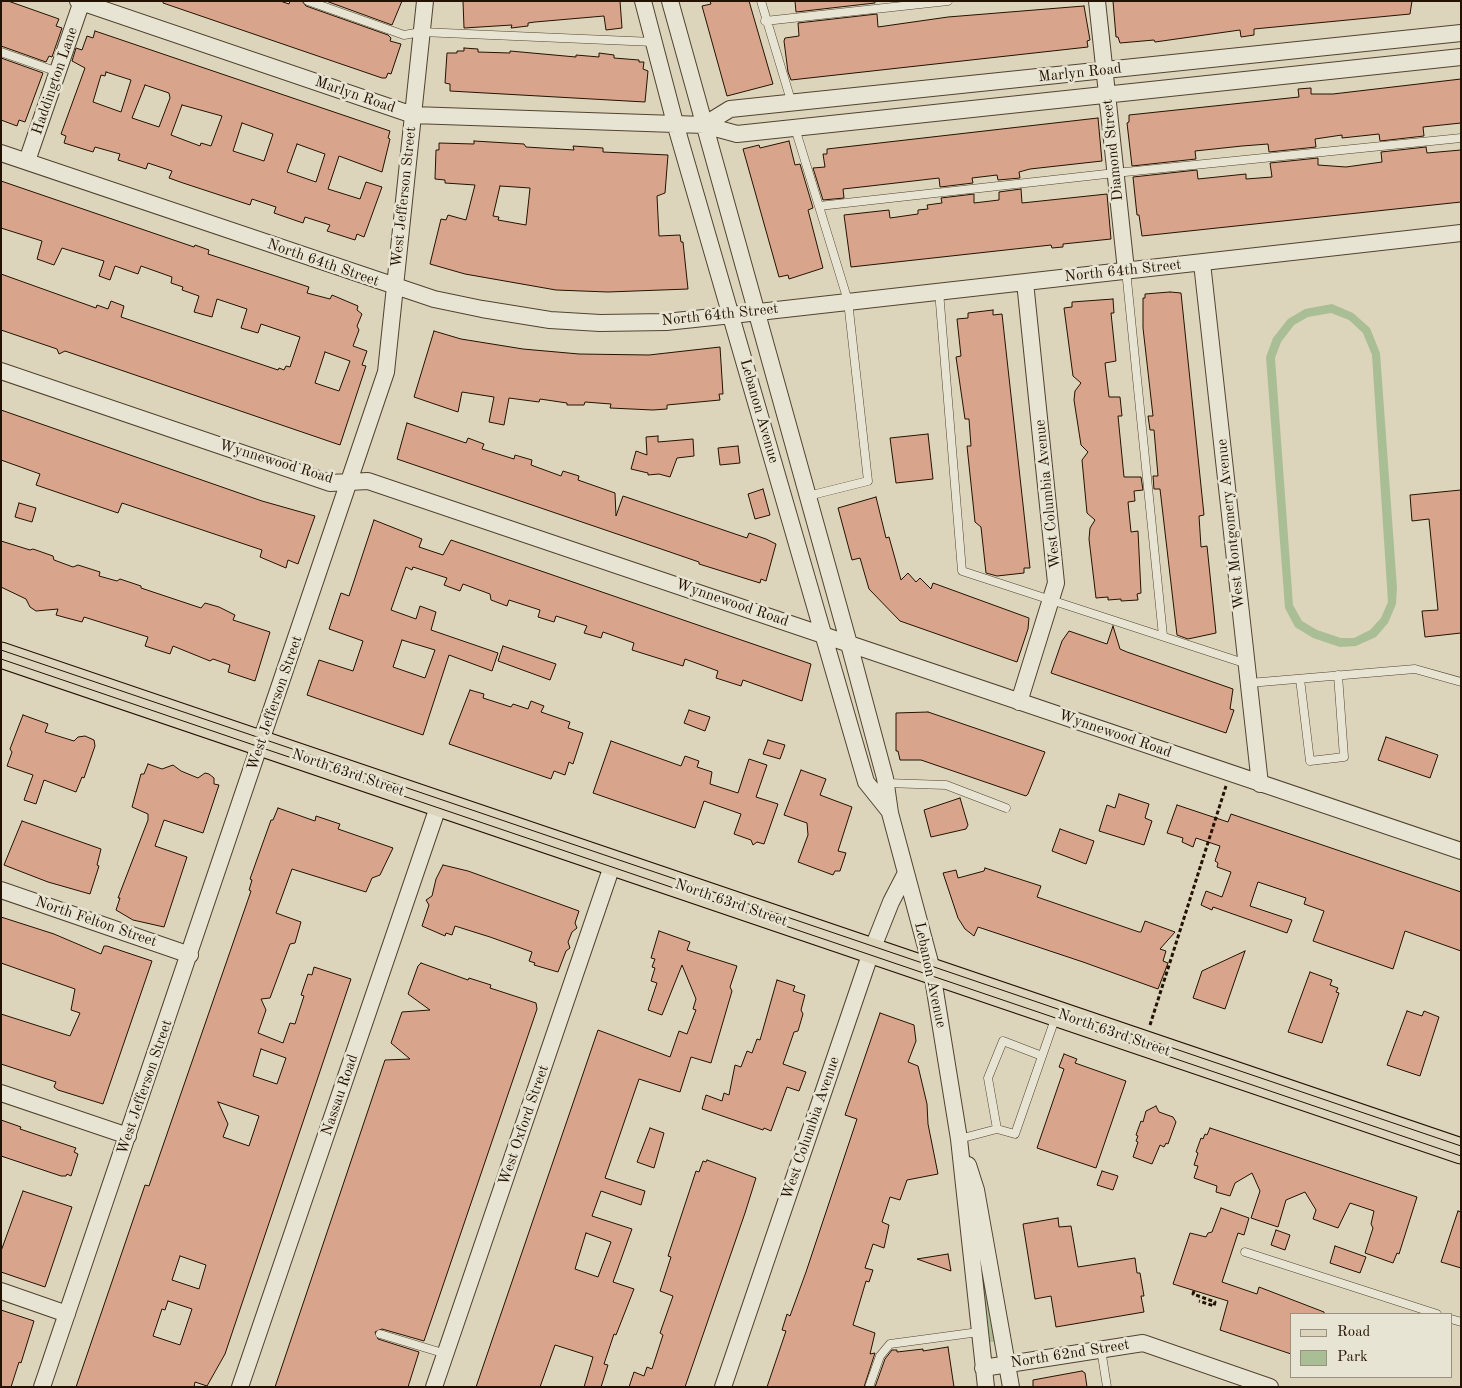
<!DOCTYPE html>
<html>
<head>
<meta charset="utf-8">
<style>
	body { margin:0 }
	#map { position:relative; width:1462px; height:1388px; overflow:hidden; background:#dcd5bb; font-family:"Old Standard TT",serif }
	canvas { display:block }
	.frame { position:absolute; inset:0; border:2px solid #241200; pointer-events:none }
	.legend { position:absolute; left:1290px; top:1313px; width:162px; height:65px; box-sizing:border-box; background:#e8e4d3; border:1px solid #9a907f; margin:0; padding:6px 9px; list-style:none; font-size:15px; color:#241200 }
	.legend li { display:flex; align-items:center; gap:10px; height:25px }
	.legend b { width:25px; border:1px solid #9a907f }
</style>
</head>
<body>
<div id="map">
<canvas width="1462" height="1388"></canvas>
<div class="frame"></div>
<ul class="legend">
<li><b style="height:6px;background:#dcd5bb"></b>Road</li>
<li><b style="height:14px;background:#aabe95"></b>Park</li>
</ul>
</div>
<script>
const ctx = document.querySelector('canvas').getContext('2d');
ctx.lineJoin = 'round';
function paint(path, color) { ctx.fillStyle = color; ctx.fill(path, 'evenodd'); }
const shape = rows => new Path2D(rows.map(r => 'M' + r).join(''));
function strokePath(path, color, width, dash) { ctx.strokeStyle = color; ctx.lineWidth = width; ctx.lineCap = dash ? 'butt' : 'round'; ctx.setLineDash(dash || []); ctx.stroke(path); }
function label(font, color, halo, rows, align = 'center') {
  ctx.font = font + ' "Old Standard TT",serif'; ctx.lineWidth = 5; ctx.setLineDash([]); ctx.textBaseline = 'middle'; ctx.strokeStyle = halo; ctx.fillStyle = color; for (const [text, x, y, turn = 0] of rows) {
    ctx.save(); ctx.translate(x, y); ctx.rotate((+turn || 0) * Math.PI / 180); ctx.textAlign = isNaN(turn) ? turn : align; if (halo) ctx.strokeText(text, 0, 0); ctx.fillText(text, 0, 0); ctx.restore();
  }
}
const green = shape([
	[1332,304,1353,313,1370,328,1380,353,1397,588,1396,604,1388,623,1376,637,1356,646,1340,647,1313,638,1295,627,1285,608,1266,357,1273,338,1288,319,1305,309],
	[1331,313,1349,320,1363,333,1372,355,1388,602,1381,618,1370,630,1354,638,1341,638,1317,630,1302,621,1293,605,1275,358,1281,342,1294,325,1308,317],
	[973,1187,995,1342,989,1342,966,1188]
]);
const building = shape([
	[1,1,8,1,59,19,56,26,62,28,52,57,49,56,46,62,1,46,1,1],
	[163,1,280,1,289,4,290,1,302,1,306,6,388,35,391,38,390,41,401,44,391,74,388,73,386,78,382,78,163,3,163,1],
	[326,1,402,1,392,25,326,1],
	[463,1,620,1,622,28,606,30,604,16,535,22,528,23,528,26,511,28,512,25,464,28,463,1],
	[710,1,749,1,773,84,727,96,702,6,711,4,710,1],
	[795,1,875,1,875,3,796,12,795,1],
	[1113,1,1412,1,1410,14,1254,29,1254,35,1241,37,1240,30,1155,42,1154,40,1120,43,1118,37,1116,37,1113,1],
	[1084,6,1090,40,1087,41,1088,47,791,80,788,72,784,41,785,38,799,36,798,23,877,14,878,27,948,17,1084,6],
	[95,31,390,131,388,138,390,139,382,172,339,156,328,189,360,199,366,182,382,187,364,237,357,234,355,240,327,231,330,225,305,217,303,223,274,213,276,207,252,199,250,205,183,183,169,178,172,171,148,163,146,169,118,160,120,154,95,147,93,152,64,143,66,136,61,134,85,68,72,61,76,48,82,50,87,36,93,38,95,31],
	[106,72,131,80,121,112,93,102,101,75,105,76,106,72],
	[145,85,169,93,170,98,159,127,132,118,145,85],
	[182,105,222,116,211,146,201,143,200,146,171,135,182,105],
	[242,123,273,134,264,161,233,151,242,123],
	[297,144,325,154,316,182,287,172,297,144],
	[464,48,478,49,478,52,510,53,510,51,576,57,576,55,599,57,599,53,614,55,614,58,639,60,639,62,644,62,643,69,648,71,645,102,450,91,450,84,445,83,447,53,457,53,457,51,464,51,464,48],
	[1,58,43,73,25,122,19,120,17,126,1,120,1,58],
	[1461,79,1461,123,1423,127,1424,136,1380,141,1379,134,1342,138,1342,135,1315,139,1316,147,1269,152,1268,144,1242,146,1195,151,1196,159,1132,166,1127,123,1129,122,1129,115,1299,97,1298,89,1311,88,1311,94,1333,94,1461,79],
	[1098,118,1102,161,1030,169,1019,172,1020,178,998,180,997,175,972,178,973,183,940,187,939,178,870,186,843,189,844,198,823,200,813,168,825,167,823,154,827,154,827,149,1098,118],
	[474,141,524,144,526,147,574,150,573,146,603,148,603,152,668,155,665,193,657,196,659,236,680,235,681,242,683,242,688,289,608,292,556,290,465,274,430,264,441,219,446,220,448,215,466,220,475,185,445,183,445,180,435,179,436,150,439,150,439,143,474,144,474,141],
	[500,186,530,188,526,225,498,220,499,217,493,216,500,186],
	[789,141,795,165,800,164,811,201,813,208,808,210,823,268,789,279,788,275,779,277,743,149,759,145,760,148,789,141],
	[1426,147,1427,153,1461,150,1461,202,1142,236,1139,215,1137,215,1133,177,1197,170,1198,179,1246,174,1246,179,1272,177,1270,163,1318,158,1318,165,1346,167,1382,162,1381,152,1426,147],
	[1,181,194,247,195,245,209,250,208,254,309,287,307,293,330,299,332,295,358,306,357,310,362,314,357,326,359,330,353,346,367,351,362,365,366,366,340,445,65,351,59,354,57,349,1,330,1,274,96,308,97,305,108,309,111,301,124,306,121,317,278,370,279,368,284,370,286,366,290,367,300,337,261,324,258,333,241,328,247,309,217,299,212,317,194,312,199,296,182,290,183,287,171,283,172,277,141,266,138,274,115,266,110,280,99,276,104,261,62,248,54,265,37,259,42,241,1,228,1,181],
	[325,352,350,361,339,391,315,383,325,352],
	[1021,189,1022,203,1107,194,1111,239,1063,244,1063,247,1052,248,1051,245,851,267,844,215,889,210,890,218,918,214,918,210,928,209,927,205,942,203,941,198,974,194,974,203,999,200,999,192,1021,189],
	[1170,292,1181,293,1204,515,1199,516,1201,547,1207,546,1216,633,1188,639,1177,635,1160,489,1154,489,1153,476,1158,476,1154,430,1150,430,1148,416,1153,416,1143,328,1143,298,1145,298,1145,294,1170,292],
	[1113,299,1114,313,1111,313,1116,361,1105,363,1109,397,1120,397,1122,416,1118,416,1124,477,1141,477,1143,490,1134,491,1135,501,1128,502,1131,532,1138,531,1141,593,1137,594,1138,600,1121,601,1121,599,1108,600,1108,597,1096,598,1089,539,1090,528,1095,520,1087,513,1082,460,1088,452,1081,445,1074,400,1075,391,1081,383,1073,376,1064,308,1072,307,1072,302,1113,299],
	[993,310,993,315,1002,314,1030,568,1024,568,1024,573,997,576,986,573,981,527,975,522,967,446,971,446,969,419,965,419,956,357,961,356,957,319,968,318,968,313,993,310],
	[434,331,461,339,523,349,579,354,649,355,720,347,723,394,719,394,720,400,667,405,667,409,653,410,610,408,611,404,585,402,584,405,567,405,567,403,540,399,539,402,509,398,504,425,489,422,494,397,462,392,458,412,414,397,434,331],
	[1,410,262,501,315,516,298,564,288,560,286,568,260,557,262,550,122,503,118,513,36,485,40,474,1,460,1,410],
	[407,423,466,443,468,438,484,444,482,449,514,459,515,455,532,460,531,465,561,476,563,471,579,476,578,480,615,493,616,516,623,496,747,538,749,533,766,539,776,544,766,581,761,579,760,583,699,564,699,562,667,551,397,459,407,423],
	[928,434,933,479,896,483,890,438,928,434],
	[658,436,658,442,693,439,694,456,677,458,670,477,659,474,648,475,648,473,631,469,636,451,647,455,646,437,658,436],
	[738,446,740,463,720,465,718,448,738,446],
	[763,489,770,515,755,519,748,494,763,489],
	[1461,490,1461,633,1425,637,1422,611,1438,610,1429,519,1412,521,1410,495,1461,490],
	[876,497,886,538,889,537,901,580,908,573,916,582,920,578,931,589,933,583,1029,618,1028,629,1017,662,900,621,869,589,860,558,852,560,838,508,876,497],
	[19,503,36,508,32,522,15,517,19,503],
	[374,520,422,539,419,547,443,555,451,540,811,664,802,701,743,680,741,686,716,678,718,671,685,659,683,666,632,650,634,643,603,632,601,638,584,633,587,626,556,616,554,622,538,617,540,610,509,600,507,606,491,600,490,594,463,584,460,591,444,585,447,578,413,567,412,570,406,567,391,610,416,619,420,606,436,612,431,630,498,653,492,671,449,655,423,735,307,695,319,660,353,671,363,641,329,629,341,593,349,596,374,520],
	[402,640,435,650,425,678,393,667,402,640],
	[1,541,30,550,33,549,53,556,54,560,73,567,78,565,100,572,99,576,117,581,120,579,141,586,141,588,201,608,205,603,219,607,235,615,233,620,270,632,255,681,228,672,230,665,213,659,210,661,173,646,170,654,145,646,148,637,84,617,82,622,67,618,56,615,58,609,36,611,30,607,26,599,1,587,1,541],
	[1113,626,1120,649,1127,652,1233,689,1230,709,1234,710,1226,733,1051,673,1062,641,1069,631,1107,644,1113,626],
	[503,646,556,664,550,680,498,661,503,646],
	[470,690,484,694,483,698,511,707,513,704,528,709,531,701,544,706,541,712,570,722,568,728,583,733,573,764,569,762,565,775,554,771,551,779,449,744,470,690],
	[689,710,710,717,705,731,684,723,689,710],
	[928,712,1045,752,1028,794,1026,796,921,760,900,760,898,751,896,751,896,713,928,712],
	[23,715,48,724,45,732,74,741,78,737,85,736,94,740,95,746,84,778,82,777,76,792,44,780,36,804,24,800,33,775,7,766,12,752,10,749,23,715],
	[1386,737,1438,755,1430,778,1378,760,1386,737],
	[768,740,785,745,780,759,763,754,768,740],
	[611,741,681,766,685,756,699,761,697,767,712,772,710,784,738,793,749,759,767,765,756,797,778,804,764,844,757,842,753,845,751,840,734,834,741,814,704,801,695,828,593,793,611,741],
	[148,764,162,769,173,765,181,771,198,778,205,773,209,774,214,778,214,784,219,785,203,833,164,820,155,846,187,857,164,927,133,920,116,910,120,898,118,898,148,820,148,814,132,807,141,774,144,774,148,764],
	[801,770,826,779,820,795,852,807,838,851,846,853,840,871,835,871,833,875,798,862,808,835,807,823,784,815,801,770],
	[1119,794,1149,804,1145,818,1152,821,1144,845,1099,831,1107,805,1115,808,1119,794],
	[960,798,968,825,966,829,931,837,924,810,960,798],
	[1177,805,1228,822,1231,814,1461,892,1461,951,1405,931,1393,969,1313,941,1324,911,1304,904,1306,898,1258,882,1250,906,1292,920,1287,933,1213,907,1212,910,1201,905,1206,891,1222,897,1231,872,1217,867,1218,863,1215,861,1220,846,1196,838,1193,847,1182,842,1183,838,1167,833,1177,805],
	[278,808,315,821,316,816,340,824,338,829,393,848,380,875,372,878,366,892,292,869,276,913,301,922,295,943,290,944,270,998,261,999,266,1010,258,1033,283,1043,290,1023,295,1024,304,996,301,995,308,974,312,975,314,967,351,979,225,1354,207,1386,195,1382,194,1387,76,1387,145,1185,149,1186,251,891,249,890,252,880,250,879,271,820,273,820,278,808],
	[261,1049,286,1058,277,1084,253,1076,261,1049],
	[218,1102,259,1116,249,1146,223,1137,228,1124,218,1102],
	[180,1256,206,1265,199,1289,172,1280,180,1256],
	[168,1301,192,1309,180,1345,153,1336,162,1309,165,1310,168,1301],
	[22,821,101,849,97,865,99,866,90,894,48,882,4,865,22,821],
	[1060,829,1094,841,1086,864,1052,851,1060,829],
	[443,865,468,871,579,911,575,923,577,928,572,932,568,942,570,948,566,951,558,972,534,965,535,963,529,961,532,952,490,937,455,926,452,935,446,933,445,936,422,926,429,905,426,900,432,896,436,879,443,865],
	[985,868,1041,886,1037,897,1139,932,1141,932,1145,921,1175,932,1160,949,1166,951,1163,961,1168,963,1158,989,1083,962,978,927,974,936,965,929,958,918,943,873,956,870,958,878,984,871,985,868],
	[1,917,54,934,101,954,104,946,107,946,152,961,103,1104,58,1090,54,1087,56,1082,1,1064,1,1014,70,1036,80,1013,71,1010,75,989,1,963,1,917],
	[659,931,690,942,687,950,737,966,730,987,732,991,711,1063,691,1057,680,1092,639,1079,605,1178,645,1191,641,1205,601,1191,592,1216,632,1229,613,1282,634,1289,616,1335,614,1334,604,1364,608,1365,601,1387,584,1387,593,1357,555,1345,540,1387,476,1387,598,1030,670,1057,679,1031,687,1034,696,1010,693,1009,696,999,682,965,662,1015,648,1010,657,983,651,981,655,968,652,967,655,959,651,958,659,931],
	[586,1233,611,1242,598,1277,575,1269,586,1233],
	[1245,951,1225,1009,1193,998,1202,971,1245,951],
	[421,963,468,980,469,978,491,985,490,988,536,1003,537,1009,435,1309,424,1341,382,1329,375,1332,378,1339,419,1352,408,1387,275,1387,385,1060,410,1059,391,1043,402,1012,430,1010,408,994,418,966,421,963],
	[1310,972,1332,980,1330,985,1338,988,1336,992,1339,993,1322,1043,1288,1032,1310,972],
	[777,980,795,986,793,991,805,995,801,1010,803,1014,798,1031,794,1032,783,1064,806,1072,799,1091,787,1087,771,1131,764,1128,763,1130,702,1109,706,1095,722,1101,724,1093,729,1095,735,1065,741,1067,747,1051,752,1053,757,1039,760,1040,777,980],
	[1407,1011,1422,1016,1424,1011,1439,1017,1420,1076,1387,1065,1407,1011],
	[880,1013,914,1025,916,1041,908,1062,918,1066,927,1104,928,1124,938,1174,907,1180,900,1200,890,1197,882,1222,889,1225,884,1248,873,1244,865,1268,873,1270,869,1282,866,1281,853,1325,875,1333,870,1354,875,1353,864,1387,767,1387,786,1331,782,1330,787,1314,790,1316,806,1272,857,1119,845,1115,880,1013],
	[1064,1054,1077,1059,1075,1063,1126,1081,1096,1168,1037,1148,1064,1069,1059,1067,1064,1054],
	[1156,1106,1159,1112,1173,1117,1176,1122,1168,1144,1166,1143,1164,1147,1160,1145,1152,1164,1133,1157,1138,1142,1136,1141,1138,1136,1136,1135,1141,1121,1143,1122,1146,1111,1156,1106],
	[1,1120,21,1127,20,1129,76,1148,74,1152,78,1154,71,1176,67,1174,66,1176,61,1176,1,1156,1,1120],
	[650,1128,664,1133,654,1168,637,1162,650,1128],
	[1210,1128,1417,1197,1399,1254,1397,1253,1393,1263,1365,1253,1373,1228,1371,1224,1374,1211,1350,1203,1338,1228,1313,1219,1316,1210,1305,1192,1286,1200,1278,1227,1251,1218,1260,1191,1252,1173,1235,1183,1230,1196,1216,1192,1217,1186,1194,1178,1198,1166,1194,1165,1198,1153,1196,1152,1201,1138,1203,1139,1205,1134,1207,1135,1210,1128],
	[707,1160,756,1178,745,1213,685,1387,629,1387,634,1372,644,1376,647,1367,652,1369,663,1335,660,1333,673,1296,660,1291,671,1257,668,1256,696,1171,699,1172,703,1161,706,1162,707,1160],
	[1102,1171,1118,1176,1113,1190,1097,1185,1102,1171],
	[23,1191,72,1207,45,1287,1,1272,1,1251,23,1191],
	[1221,1208,1249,1218,1244,1235,1238,1233,1222,1282,1257,1294,1259,1287,1324,1312,1324,1314,1291,1314,1291,1354,1220,1330,1228,1301,1173,1284,1190,1233,1206,1237,1208,1233,1212,1232,1221,1208],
	[1458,1211,1461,1212,1461,1268,1441,1262,1458,1211],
	[1058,1218,1059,1227,1071,1226,1078,1267,1135,1258,1137,1273,1140,1273,1144,1296,1141,1296,1144,1312,1056,1327,1051,1296,1035,1299,1023,1224,1058,1218],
	[1276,1230,1290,1235,1285,1250,1271,1245,1276,1230],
	[1335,1246,1366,1257,1360,1273,1330,1263,1335,1246],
	[948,1254,951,1271,917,1259,948,1254],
	[1,1310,34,1321,21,1363,19,1362,11,1387,1,1387,1,1310],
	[948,1347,954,1387,875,1387,885,1359,892,1350,897,1350,897,1352,923,1349,923,1351,948,1347],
	[1082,1371,1085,1373,1087,1387,1033,1387,1033,1380,1082,1371]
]);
const path = shape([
	[1150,1025,1226,786],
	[1194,1291,1193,1294,1215,1302,1214,1306,1199,1301]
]);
const lane = shape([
	[308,1,404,35,421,32,654,42],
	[761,1,792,104],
	[765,21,948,1],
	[1,52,58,72],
	[795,128,848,301,868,481,808,496],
	[819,206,1115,173,1461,138],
	[1126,270,1163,636],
	[939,291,962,571,1247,664],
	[1300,679,1310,761,1344,757,1338,675],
	[1249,683,1415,669,1461,682],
	[886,783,946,785,1006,808],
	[1042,1056,1003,1041,988,1078,997,1129,1015,1134,1056,1016],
	[959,1139,997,1129],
	[1245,1252,1437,1314],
	[1451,1319,1461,1322],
	[380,1334,446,1354],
	[1101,1349,1107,1387],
	[869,1387,880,1356,890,1344,979,1332]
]);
const street = shape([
	[78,1,413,115,704,125,737,134,1461,57],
	[643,1,675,123,866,782,890,812],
	[670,1,849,644,885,778,890,813,931,966,959,1139,986,1387],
	[1097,1,1126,270],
	[704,125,730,109,1461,33],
	[1,153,434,299,482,309,550,320,600,323,666,322,732,315,1461,233],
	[27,161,82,1],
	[1202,263,1260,784],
	[1,371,330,483,368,481,1461,851],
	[1019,702,1056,583,1025,282],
	[1,890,190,955],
	[1,1093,128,1136],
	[968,1165,976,1190,1011,1387],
	[1,1291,67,1314],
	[983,1368,1143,1343,1270,1387],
	[42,1387,386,372,425,1],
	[240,1387,439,804],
	[434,1387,613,863],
	[723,1387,870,955,891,902,906,873]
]);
const primary = shape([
	[1,655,1461,1151]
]);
const tram = shape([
	[1,650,1461,1146],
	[1,659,1461,1156]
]);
const streetNames = [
	["Marlyn Road",1080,73,-6],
	["Haddington Lane",55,81,-71],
	["Marlyn Road",355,95,19],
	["Diamond Street",1113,150,-96],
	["West Jefferson Street",404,197,-84],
	["North 64th Street",323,263,19],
	["North 64th Street",1123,271,-6],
	["North 64th Street",720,315,-6],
	["Lebanon Avenue",759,411,74],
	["Wynnewood Road",276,462,17],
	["West Columbia Avenue",1048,494,-96],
	["West Montgomery Avenue",1231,524,-96],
	["Wynnewood Road",732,603,19],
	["West Jefferson Street",275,703,-71],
	["Wynnewood Road",1115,734,19],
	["North 63rd Street",348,773,19],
	["North 63rd Street",731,903,19],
	["North Felton Street",96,922,19],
	["Lebanon Avenue",930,975,78],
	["North 63rd Street",1114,1033,19],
	["West Jefferson Street",145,1087,-71],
	["Nassau Road",340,1095,-71],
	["West Oxford Street",524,1125,-71],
	["West Columbia Avenue",811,1128,-71],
	["North 62nd Street",1070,1354,-9]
];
paint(green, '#aabe95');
paint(building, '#d8a58c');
strokePath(building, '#241200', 1);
strokePath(lane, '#52432f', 9);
strokePath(street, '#52432f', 18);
strokePath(primary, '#241200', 27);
strokePath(path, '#241200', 3, [4, 2.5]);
strokePath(lane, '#e8e4d3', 8);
strokePath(street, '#e8e4d3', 16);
strokePath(primary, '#dcd5bb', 25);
strokePath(tram, '#241200', 1);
label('15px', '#241200', '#e8e4d3', streetNames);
</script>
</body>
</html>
